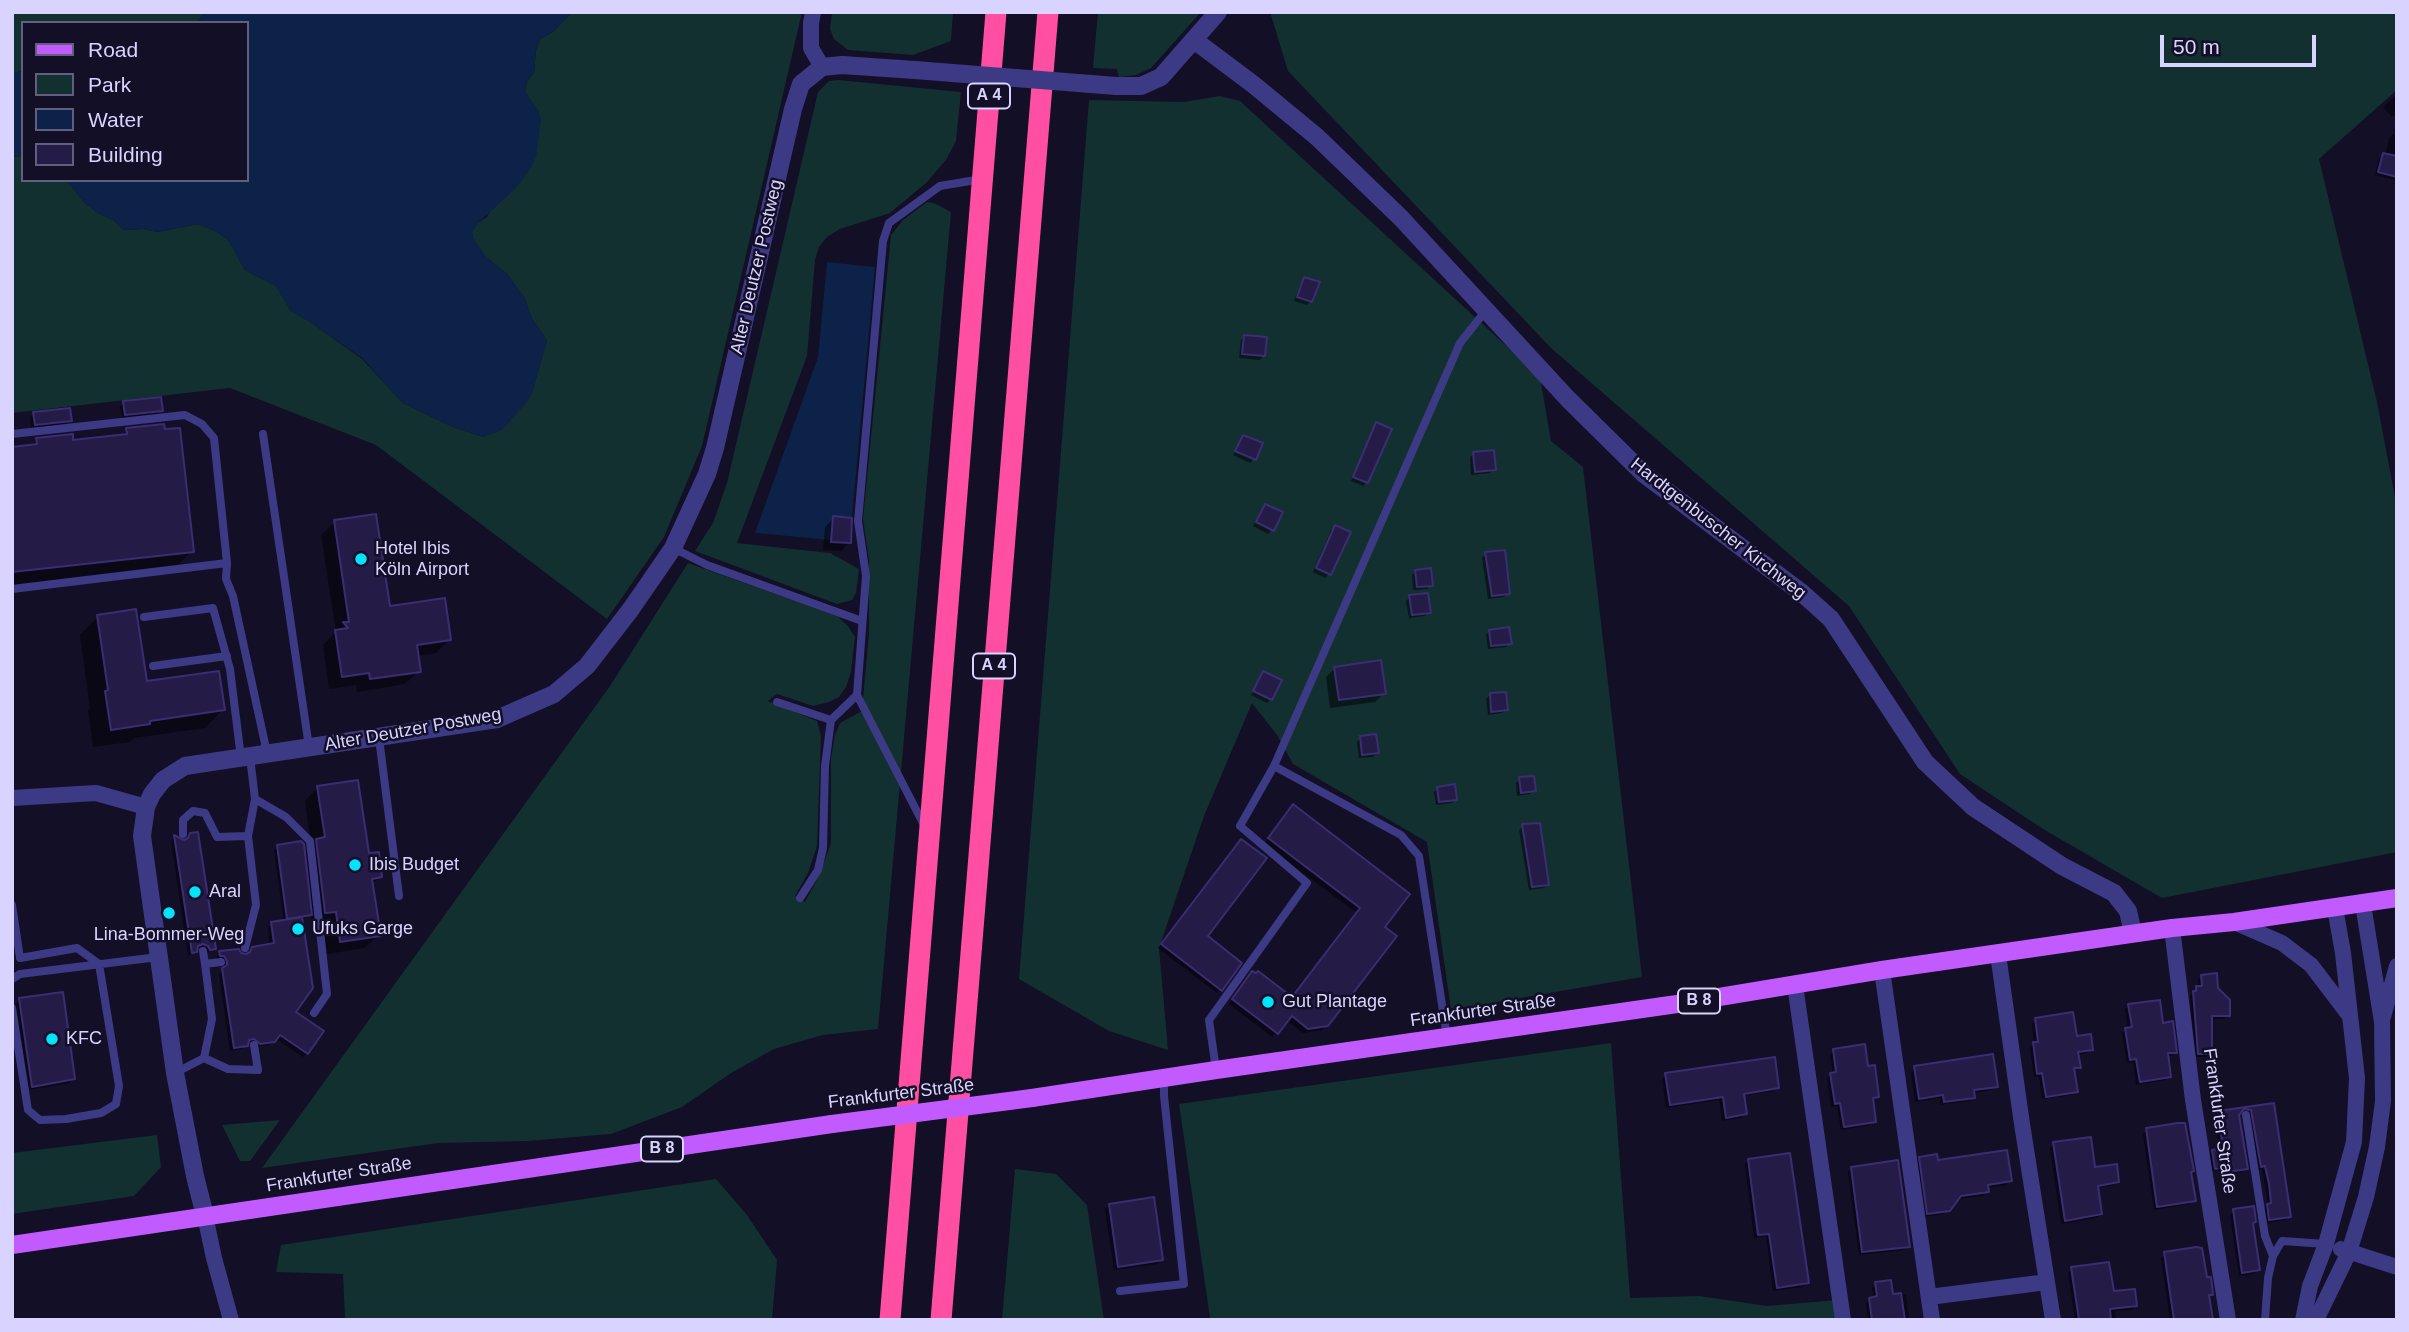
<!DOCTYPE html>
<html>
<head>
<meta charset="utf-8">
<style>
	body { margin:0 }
	#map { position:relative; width:2409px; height:1332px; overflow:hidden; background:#130f26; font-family:Arial,sans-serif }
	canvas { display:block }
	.frame { position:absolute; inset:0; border:14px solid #d9d4ff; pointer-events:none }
	.legend { position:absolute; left:21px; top:21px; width:228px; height:161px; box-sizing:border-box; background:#130f26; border:2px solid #625e7d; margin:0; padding:9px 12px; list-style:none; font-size:21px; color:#d9d4ff }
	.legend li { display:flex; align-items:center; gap:14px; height:35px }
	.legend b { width:35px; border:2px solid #625e7d }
	.scale { position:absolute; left:2160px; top:35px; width:156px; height:32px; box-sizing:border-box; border:4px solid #d9d4ff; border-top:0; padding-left:9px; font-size:21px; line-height:24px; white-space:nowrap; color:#d9d4ff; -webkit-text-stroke:5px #130f26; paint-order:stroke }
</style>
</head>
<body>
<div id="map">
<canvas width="2409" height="1332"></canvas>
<div class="frame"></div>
<ul class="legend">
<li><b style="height:9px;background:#c25bff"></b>Road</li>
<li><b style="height:19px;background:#12302f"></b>Park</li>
<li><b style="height:19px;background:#0c2248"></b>Water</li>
<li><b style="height:19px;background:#241b47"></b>Building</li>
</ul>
<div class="scale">50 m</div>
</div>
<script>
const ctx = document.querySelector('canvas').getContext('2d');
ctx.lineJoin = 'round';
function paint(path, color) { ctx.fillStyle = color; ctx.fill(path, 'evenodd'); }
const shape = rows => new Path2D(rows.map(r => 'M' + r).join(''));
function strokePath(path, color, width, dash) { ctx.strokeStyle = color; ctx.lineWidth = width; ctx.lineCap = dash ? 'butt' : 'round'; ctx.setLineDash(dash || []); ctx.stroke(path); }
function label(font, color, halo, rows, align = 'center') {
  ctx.font = font + ' Arial,sans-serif'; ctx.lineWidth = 5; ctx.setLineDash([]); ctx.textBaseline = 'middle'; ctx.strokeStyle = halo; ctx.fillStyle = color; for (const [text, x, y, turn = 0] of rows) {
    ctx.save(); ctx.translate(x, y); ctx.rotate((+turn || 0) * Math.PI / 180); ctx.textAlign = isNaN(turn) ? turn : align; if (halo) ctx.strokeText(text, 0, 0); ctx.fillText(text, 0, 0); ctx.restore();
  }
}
const green = shape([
	[12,12,206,12,196,23,23,23,23,70,12,74],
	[572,12,802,12,702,446,664,537,607,619,376,445,230,388,12,413,12,157,23,156,23,180,66,180,85,203,98,213,115,221,123,230,144,229,157,232,198,224,217,232,229,241,245,270,276,286,291,311,309,321,362,359,403,403,451,426,483,437,532,392,547,340,532,319,524,297,507,274,485,256,473,238,472,232,478,223,487,217,539,112,525,92,527,81,534,73,536,50,540,39,553,32],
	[832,12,953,12,951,41,913,55,848,50,834,39,830,29],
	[1098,12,1201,12,1151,68,1136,75,1119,77,1117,69,1093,68],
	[1270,12,2397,12,2397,90,2319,159,2377,402,2397,508,2397,852,2162,898,2043,829,1960,774,1849,606,1551,348,1288,71],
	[838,80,961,92,956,141,946,160,926,183,890,213,840,229,827,237,819,247,815,260,807,356,737,543,830,553,859,569,856,593,852,600,837,604,695,551,713,523,727,483,818,92,829,81],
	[1220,96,1240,101,1540,377,1551,441,1583,467,1642,977,1451,1010,1427,842,1293,764,1277,735,1252,703,1204,816,1159,948,1168,1050,1109,1031,1019,979,1089,100,1184,102],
	[927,202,934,203,951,212,878,1029,823,1035,774,1049,731,1073,682,1107,611,1134,528,1141,438,1143,262,1168,610,686,688,563,837,616,848,626,855,637,851,672,846,687,839,697,829,702,813,706,777,694,768,701,817,721,821,736,817,846,808,873,795,896,805,902,820,874,831,843,831,758,835,735,840,723,862,711,869,633,869,560,863,519,891,235,903,220],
	[1611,1043,1630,1298,1699,1296,1767,1306,1838,1300,1840,1320,1204,1320,1210,1318,1179,1104],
	[280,1120,250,1161,240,1161,222,1125],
	[157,1135,161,1167,134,1196,12,1214,12,1153],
	[1015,1169,1056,1174,1087,1205,1104,1320,1002,1320],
	[716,1179,747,1215,777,1260,772,1320,345,1320,343,1274,276,1272,281,1245]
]);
const water = shape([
	[206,12,572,12,553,32,540,39,536,50,534,73,527,81,525,92,539,112,541,120,536,157,529,171,515,189,478,223,472,232,473,238,485,256,507,274,524,297,532,319,547,340,532,393,527,402,502,430,483,437,451,426,403,403,362,358,309,321,291,311,276,286,245,270,229,241,217,232,198,224,157,232,144,229,123,230,115,221,98,213,85,203,66,180,247,180,247,23,196,23],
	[23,70,23,156,12,157,12,74],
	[827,262,875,267,852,517,833,516,831,540,755,533,818,357]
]);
const shadow = shape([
	[2397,95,2397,113,2392,117,2383,107],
	[2393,134,2397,135,2397,181,2375,175,2379,158,2385,155,2389,138],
	[1305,279,1311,301,1307,305,1294,301,1301,283],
	[1245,336,1263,356,1260,360,1239,358,1241,340],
	[124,403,161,410,157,414,122,418,120,407],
	[34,413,70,420,66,424,31,428,30,417],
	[1377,424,1367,482,1363,486,1351,481,1373,428],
	[127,430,192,551,174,569,12,588,12,448,30,446,37,440,71,442,121,436],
	[1243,437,1254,459,1250,463,1233,455],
	[1474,454,1494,469,1490,473,1471,475,1470,457],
	[1265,506,1272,530,1268,534,1253,526],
	[834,518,849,543,841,551,823,550,825,527],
	[335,522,388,608,449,640,436,653,417,656,419,671,405,684,357,692,356,685,329,689,323,645,336,632,321,535],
	[1335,527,1329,574,1325,578,1313,572,1331,530],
	[1486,554,1508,593,1504,597,1488,599,1482,558],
	[1416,571,1431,585,1427,589,1413,590,1412,575],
	[1410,597,1429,612,1425,616,1409,618,1406,601],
	[98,617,145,683,223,709,205,728,134,738,130,742,93,747,88,710,90,708,80,635],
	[1490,631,1510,643,1506,647,1488,649,1486,635],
	[1335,668,1384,693,1375,702,1330,708,1326,677],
	[1263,673,1271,699,1267,703,1251,695],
	[1490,695,1506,709,1502,713,1488,715,1486,699],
	[1361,738,1377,753,1373,757,1359,758,1357,742],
	[1520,779,1534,791,1530,794,1517,796,1516,783],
	[318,787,380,876,372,885,379,935,365,948,327,954,323,924,312,926,310,914,306,918,301,919,294,1012,307,1053,303,1057,275,1038,269,1045,256,1047,249,1041,242,1049,230,1051,219,974,224,969,224,965,216,957,220,953,248,956,253,948,270,946,268,928,271,924,284,922,274,850,278,846,303,854,311,846,305,801],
	[1438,788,1456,799,1452,803,1436,805,1434,792],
	[1289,811,1383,927,1327,1025,1322,1030,1303,1033,1286,1020,1272,1037,1229,1004,1248,978,1291,999,1357,913,1264,844],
	[1523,826,1548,885,1544,888,1529,890,1519,830],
	[190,835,214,949,206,953,204,950,198,948,188,956,171,841,175,837,186,841],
	[1237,845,1205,937,1220,990,1217,993,1158,948],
	[2201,977,2216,989,2228,1015,2224,1019,2210,1019,2210,1053,2206,1057,2195,1057,2190,996,2198,988,2198,980],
	[20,1000,73,1079,70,1083,29,1090,16,1004],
	[2129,1006,2162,1025,2175,1052,2171,1056,2166,1056,2169,1076,2166,1080,2136,1085,2133,1062,2127,1063,2122,1033,2128,1029,2125,1009],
	[2035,1020,2075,1038,2091,1049,2087,1053,2077,1055,2079,1067,2073,1071,2076,1091,2072,1095,2042,1099,2039,1076,2034,1077,2030,1048,2034,1043,2032,1024],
	[1834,1050,1866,1068,1877,1096,1871,1100,1874,1122,1870,1125,1841,1130,1837,1106,1831,1107,1827,1078,1833,1074,1830,1054],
	[1915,1068,1996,1086,1992,1090,1973,1093,1974,1097,1970,1101,1940,1105,1940,1098,1915,1102,1911,1072],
	[1666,1075,1777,1087,1774,1091,1742,1096,1745,1114,1741,1118,1722,1121,1719,1100,1666,1108,1662,1079],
	[2273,1105,2290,1216,2286,1220,2266,1223,2264,1209,2268,1205,2262,1169,2257,1170,2249,1118,2243,1112,2239,1113,2246,1168,2242,1172,2224,1175,2223,1170,2211,1171,2208,1155,2212,1151,2219,1150,2215,1117,2219,1113],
	[2147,1130,2189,1173,2194,1200,2190,1204,2154,1210,2143,1134],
	[2054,1144,2118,1182,2114,1185,2096,1188,2101,1214,2097,1218,2061,1224,2050,1148],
	[1920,1158,1937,1162,2010,1181,2006,1185,1986,1188,1987,1192,1983,1196,1957,1199,1944,1214,1924,1217,1916,1162],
	[1749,1161,1807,1283,1803,1287,1773,1291,1766,1236,1754,1238,1745,1164],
	[1852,1168,1908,1246,1904,1250,1859,1255,1848,1172],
	[1109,1206,1161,1260,1158,1264,1114,1270,1105,1209],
	[2234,1211,2251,1225,2258,1270,2254,1274,2239,1276,2230,1215],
	[2165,1254,2206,1279,2211,1294,2208,1298,2211,1320,2170,1320,2161,1258],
	[2072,1269,2112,1293,2135,1306,2132,1310,2115,1311,2116,1320,2075,1320,2068,1273],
	[1876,1284,1891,1296,1906,1294,1909,1320,1868,1320,1866,1303,1874,1299,1872,1288]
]);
const building = shape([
	[2383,153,2397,156,2397,177,2378,172,2383,153],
	[1304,277,1320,282,1312,302,1297,297,1304,277],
	[1244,335,1267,337,1265,356,1242,354,1244,335],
	[161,397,163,411,125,415,123,401,161,397],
	[70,408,72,421,35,425,33,412,70,408],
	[1376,422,1392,429,1368,483,1353,477,1376,422],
	[164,424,165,429,180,428,194,552,12,572,12,447,37,444,36,438,73,434,73,440,127,434,126,428,164,424],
	[1243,435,1263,443,1256,460,1235,451,1243,435],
	[1494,450,1496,470,1475,472,1473,452,1494,450],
	[1265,504,1283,512,1274,531,1256,522,1265,504],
	[376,514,390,606,445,598,451,640,417,645,421,672,370,679,369,673,342,677,335,630,348,628,343,622,349,622,334,520,376,514],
	[833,516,852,518,851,543,831,542,833,516],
	[1335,525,1351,532,1331,575,1316,568,1335,525],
	[1505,550,1510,594,1492,596,1485,552,1505,550],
	[1431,568,1433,586,1417,587,1415,570,1431,568],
	[1428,593,1431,613,1412,615,1409,595,1428,593],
	[136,609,147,681,219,671,225,710,150,721,150,724,111,730,105,691,108,690,97,615,136,609],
	[1509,627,1512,644,1491,646,1489,630,1509,627],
	[1381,660,1386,694,1339,700,1334,667,1381,660],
	[1263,671,1282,680,1272,700,1253,691,1263,671],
	[1506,692,1508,710,1491,712,1490,693,1506,692],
	[1376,734,1379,753,1362,755,1360,736,1376,734],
	[1534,776,1536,791,1521,793,1519,777,1534,776],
	[358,780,369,853,379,852,382,877,372,879,381,936,340,942,336,912,325,913,316,839,325,837,317,786,358,780],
	[1455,784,1457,800,1439,802,1437,787,1455,784],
	[1293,804,1410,894,1385,927,1397,936,1328,1026,1308,1029,1292,1016,1278,1034,1232,999,1252,971,1256,973,1258,971,1292,997,1360,908,1268,838,1293,804],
	[1540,823,1549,885,1532,887,1522,824,1540,823],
	[198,832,216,949,210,950,208,946,203,944,198,946,197,952,192,953,174,835,184,840,188,838,190,833,198,832],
	[1241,839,1267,858,1208,936,1242,963,1222,991,1161,944,1241,839],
	[301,841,304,844,312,915,287,919,277,845,301,841],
	[302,917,313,988,296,1012,324,1031,308,1054,280,1035,275,1042,260,1044,254,1039,249,1040,248,1046,234,1048,222,968,227,965,227,961,224,956,220,956,219,951,239,949,241,953,246,954,250,952,252,947,274,943,271,922,302,917],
	[2217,973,2218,988,2230,1000,2230,1016,2212,1016,2212,1054,2198,1054,2193,991,2196,991,2196,986,2202,986,2201,975,2217,973],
	[63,992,75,1079,32,1087,19,998,63,992],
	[2160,1000,2163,1023,2173,1021,2177,1053,2168,1053,2171,1077,2140,1082,2136,1059,2130,1060,2128,1047,2125,1028,2132,1027,2128,1004,2160,1000],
	[2073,1012,2077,1036,2091,1034,2093,1050,2078,1052,2081,1068,2074,1068,2078,1092,2046,1097,2042,1073,2037,1074,2033,1042,2038,1042,2035,1018,2073,1012],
	[1865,1044,1868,1066,1875,1065,1879,1097,1873,1098,1876,1122,1844,1127,1840,1103,1835,1104,1830,1073,1836,1072,1833,1049,1865,1044],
	[1993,1054,1998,1087,1974,1090,1975,1098,1944,1102,1943,1095,1919,1099,1914,1066,1993,1054],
	[1775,1057,1779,1088,1744,1094,1747,1114,1726,1118,1723,1097,1670,1105,1665,1073,1775,1057],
	[2274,1103,2291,1217,2269,1220,2267,1204,2271,1203,2269,1184,2265,1166,2261,1167,2251,1110,2244,1109,2239,1115,2248,1169,2227,1172,2226,1167,2215,1169,2212,1150,2223,1148,2218,1111,2274,1103],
	[2178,1123,2185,1123,2194,1171,2191,1172,2196,1201,2157,1207,2146,1128,2178,1123],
	[2091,1137,2095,1167,2117,1164,2119,1182,2098,1186,2102,1214,2065,1221,2053,1142,2091,1137],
	[2007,1150,2012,1181,1988,1185,1989,1192,1961,1196,1950,1211,1927,1214,1919,1157,1937,1154,1938,1160,2007,1150],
	[1790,1153,1809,1283,1777,1288,1769,1234,1758,1235,1748,1159,1790,1153],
	[1898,1160,1910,1247,1862,1252,1851,1167,1898,1160],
	[1154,1197,1163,1260,1118,1267,1109,1204,1154,1197],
	[2254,1206,2256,1222,2253,1223,2260,1270,2242,1273,2233,1209,2254,1206],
	[2196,1247,2202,1248,2207,1277,2211,1277,2213,1295,2209,1295,2213,1320,2174,1320,2164,1252,2196,1247],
	[2109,1262,2114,1291,2135,1289,2137,1306,2110,1309,2111,1320,2079,1320,2071,1267,2109,1262],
	[1891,1280,1893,1294,1901,1293,1905,1320,1872,1320,1869,1298,1877,1296,1875,1282,1891,1280]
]);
const service = shape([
	[12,434,185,415,202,424,214,438,227,563,226,579,233,596,267,753],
	[263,434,309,747],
	[673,548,707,565,862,621],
	[12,589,227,563],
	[144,617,213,608,230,669,241,758],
	[153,666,227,656],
	[777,702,831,720,857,695],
	[379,738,399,896],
	[1274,766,1460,343,1487,309],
	[255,799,286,817,310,841,327,994,314,1013],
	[925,827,857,695,866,576,858,521,883,241,889,223,940,186,982,179],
	[183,834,183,820,193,811,205,813,217,837,248,836],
	[800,898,818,870,823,848,825,766,831,720],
	[12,905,20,958,77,948,99,964,119,1086,116,1104,101,1113,66,1119,40,1120,28,1110,12,1008],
	[245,948,256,905,248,836,255,799,250,757],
	[203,951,205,964],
	[12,979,20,974,158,957],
	[204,1058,228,1069,258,1070,254,1045],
	[1216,1070,1209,1020,1307,883,1240,826,1274,766,1401,835,1419,856,1447,1037],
	[175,1073,204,1058,212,1019,205,964,221,962],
	[2246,1115,2265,1236,2273,1256],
	[1120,1291,1184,1284,1164,1096,1164,1078],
	[2265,1320,2268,1278,2273,1256,2282,1241,2326,1244]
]);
const minor = shape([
	[813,12,811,23,811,48,822,67],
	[12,798,96,793,146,807],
	[2234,922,2282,943,2311,965,2349,1015],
	[2172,928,2193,1100,2228,1320],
	[1998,954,2022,1124,2053,1320],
	[1882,970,1932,1320],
	[1795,985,1843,1320],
	[2383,1017,2397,966],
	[205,1216,214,1258,231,1320],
	[2341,1249,2397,1267],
	[1929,1297,2047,1282],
	[2303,1320,2310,1286,2326,1244,2354,1142,2357,1078,2343,953,2335,908],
	[2316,1320,2349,1252,2366,1197,2377,1147,2383,1101,2382,1022,2363,904]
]);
const tertiary = shape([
	[1194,40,1254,85,1317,137,1401,218,1568,399,1644,474,1802,593,1831,619,1925,762,1973,807,2062,866,2114,893,2128,911,2133,933],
	[1116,86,1141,86,1161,77,1218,12],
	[205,1216,195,1176,175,1073,142,836,146,807,152,794,163,780,185,766,497,719,554,694,587,666,631,609,673,548,707,474,715,448,793,109,801,84,822,67,842,65,915,70]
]);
const primary = shape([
	[1032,1098,1216,1070,1677,1004,1882,970,2172,928,2234,922,2397,898],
	[12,1245,832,1124]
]);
const motorway = shape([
	[890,1320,996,12],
	[941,1320,1048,12]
]);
const tertiaryBridge = shape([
	[915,70,1116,86]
]);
const primaryBridge = shape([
	[832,1124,1032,1098]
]);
const markers = [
	[361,559,7,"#00e5ff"],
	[355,865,7,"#00e5ff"],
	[195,892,7,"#00e5ff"],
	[169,913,7,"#00e5ff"],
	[298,929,7,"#00e5ff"],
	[1268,1002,7,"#00e5ff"],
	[52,1039,7,"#00e5ff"]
];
const shields = [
	[989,96,42],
	[994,666,42],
	[1699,1001,42],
	[662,1149,42]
];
const shieldNames = [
	["A 4",989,96],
	["A 4",994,666],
	["B 8",1699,1001],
	["B 8",662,1149]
];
const streetNames = [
	["Alter Deutzer Postweg",757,267,-77],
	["Hardtgenbuscher Kirchweg",1718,529,38],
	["Alter Deutzer Postweg",413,730,-10],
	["Frankfurter Straße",1483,1011,-8],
	["Frankfurter Straße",901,1094,-7],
	["Frankfurter Straße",2219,1121,82],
	["Frankfurter Straße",339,1175,-9]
];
const poiNames = [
	["Hotel Ibis",375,549],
	["Köln Airport",375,570],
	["Ibis Budget",369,865],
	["Aral",209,892],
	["Ufuks Garge",312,929],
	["Lina-Bommer-Weg",169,935,"center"],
	["Gut Plantage",1282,1002],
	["KFC",66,1039]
];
paint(green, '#12302f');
paint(water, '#0c2248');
paint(shadow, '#0007');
paint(building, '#241b47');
strokePath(building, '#3b2d73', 2);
strokePath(service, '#3d3a85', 8);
strokePath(minor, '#3d3a85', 16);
strokePath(tertiary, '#3d3a85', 18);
strokePath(primary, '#c25bff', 18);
strokePath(motorway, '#ff4fa3', 21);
strokePath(tertiaryBridge, '#3d3a85', 18);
strokePath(primaryBridge, '#c25bff', 18);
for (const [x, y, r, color] of markers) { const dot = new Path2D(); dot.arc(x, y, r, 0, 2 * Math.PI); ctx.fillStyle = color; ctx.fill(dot); strokePath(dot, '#130f26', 2.5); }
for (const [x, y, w] of shields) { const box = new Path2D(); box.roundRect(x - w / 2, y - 12.5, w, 25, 5); ctx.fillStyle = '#130f26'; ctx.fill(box); strokePath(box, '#d9d4ff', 2); }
label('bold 16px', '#d9d4ff', null, shieldNames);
label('18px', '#d9d4ff', '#130f26', streetNames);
label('18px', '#d9d4ff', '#130f26', poiNames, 'left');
</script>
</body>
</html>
